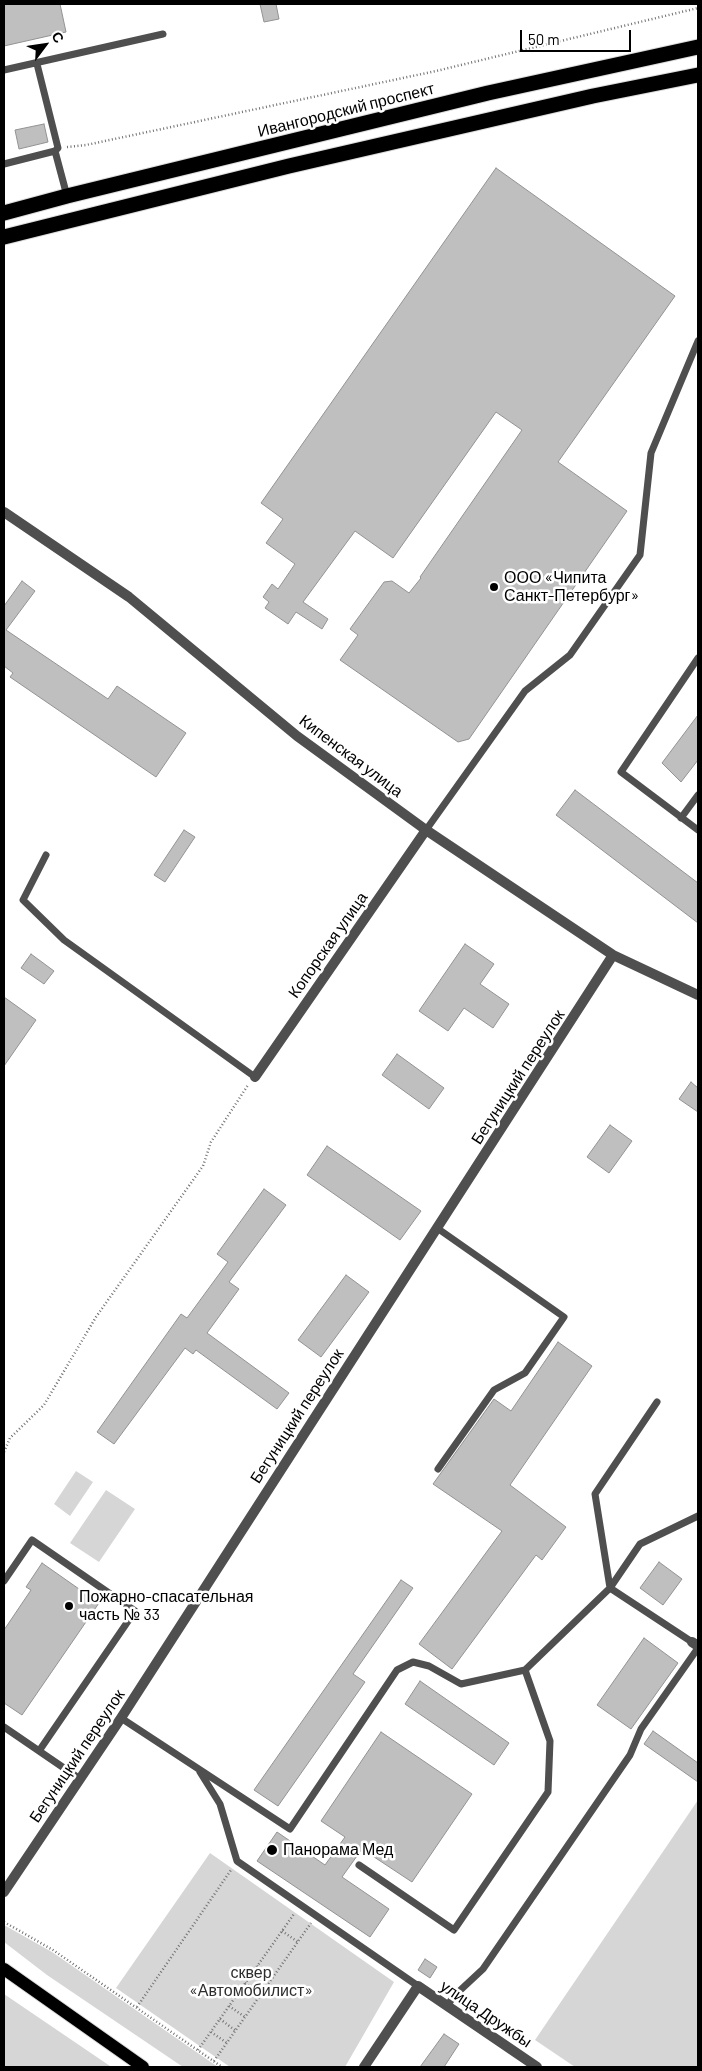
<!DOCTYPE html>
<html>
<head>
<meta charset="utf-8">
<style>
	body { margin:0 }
	#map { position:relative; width:702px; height:2071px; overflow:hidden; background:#fff; font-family:Barlow,sans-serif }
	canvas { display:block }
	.frame { position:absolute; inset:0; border:5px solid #000; pointer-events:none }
	.north { position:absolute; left:20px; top:20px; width:50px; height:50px; -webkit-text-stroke:4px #fff; paint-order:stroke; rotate:59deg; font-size:14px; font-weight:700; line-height:20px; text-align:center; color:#000 }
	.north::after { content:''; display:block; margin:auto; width:18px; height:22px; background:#000; clip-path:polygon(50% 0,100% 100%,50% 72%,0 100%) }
	.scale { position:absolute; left:520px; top:30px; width:111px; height:22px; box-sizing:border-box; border:2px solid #000; border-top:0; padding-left:6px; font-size:15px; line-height:18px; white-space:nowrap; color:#000; -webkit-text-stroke:4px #fff; paint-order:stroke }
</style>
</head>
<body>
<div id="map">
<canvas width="702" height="2071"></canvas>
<div class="frame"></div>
<div class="north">С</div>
<div class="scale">50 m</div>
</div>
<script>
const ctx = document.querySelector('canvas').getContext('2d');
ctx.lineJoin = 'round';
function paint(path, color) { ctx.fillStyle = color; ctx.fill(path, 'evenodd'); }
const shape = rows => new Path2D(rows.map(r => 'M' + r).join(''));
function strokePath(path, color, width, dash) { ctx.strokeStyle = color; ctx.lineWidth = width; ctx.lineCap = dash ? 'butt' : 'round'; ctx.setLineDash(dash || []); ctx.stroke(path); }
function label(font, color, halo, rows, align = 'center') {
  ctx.font = font + ' Barlow,sans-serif'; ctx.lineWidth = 5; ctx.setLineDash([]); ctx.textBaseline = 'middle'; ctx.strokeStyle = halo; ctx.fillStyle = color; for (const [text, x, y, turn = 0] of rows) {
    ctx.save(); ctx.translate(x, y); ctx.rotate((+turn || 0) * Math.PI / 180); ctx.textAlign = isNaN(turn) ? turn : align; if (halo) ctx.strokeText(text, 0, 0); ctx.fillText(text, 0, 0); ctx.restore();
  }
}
const green = shape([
	[76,1471,93,1482,70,1516,54,1504],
	[106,1490,135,1509,99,1562,70,1543],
	[698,1800,698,2067,575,2067,535,2040],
	[210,1853,394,1982,345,2067,230,2067,116,1988],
	[4,1925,52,1952,218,2067,183,2067,47,1975,4,1942],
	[4,1994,110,2066,113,2067,4,2067]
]);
const building = shape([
	[4,4,60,4,66,32,4,46,4,4],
	[260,4,276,4,279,19,264,22,260,4],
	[44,124,48,142,19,149,15,130,44,124],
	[496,168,675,296,558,462,627,511,469,739,458,742,340,660,358,635,350,629,384,582,392,581,409,593,421,578,420,577,522,430,496,412,393,558,355,531,303,602,328,619,322,629,296,612,288,624,265,608,269,602,263,597,272,584,278,589,295,564,266,543,283,519,261,503,496,168],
	[22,581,35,591,6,630,108,699,117,686,186,733,156,777,10,677,13,673,4,666,4,606,22,581],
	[698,715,698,760,681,782,662,763,698,715],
	[575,790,698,883,698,923,556,815,575,790],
	[184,830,195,837,165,882,154,875,184,830],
	[465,944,494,964,480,984,509,1004,493,1028,464,1008,448,1031,419,1011,465,944],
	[31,954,54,971,44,984,21,968,31,954],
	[4,997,36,1020,4,1066,4,997],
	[397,1054,444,1088,429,1109,382,1075,397,1054],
	[691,1082,698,1088,698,1112,679,1099,691,1082],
	[610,1125,632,1141,609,1173,587,1157,610,1125],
	[327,1146,421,1211,400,1240,307,1175,327,1146],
	[264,1189,286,1205,229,1282,239,1289,207,1333,289,1393,277,1409,196,1350,193,1354,185,1348,114,1444,97,1432,181,1314,187,1318,228,1262,217,1254,264,1189],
	[346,1275,369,1292,321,1357,298,1340,346,1275],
	[558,1342,592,1366,510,1485,566,1527,542,1560,536,1555,452,1669,419,1644,502,1531,433,1484,494,1399,511,1411,558,1342],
	[659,1562,682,1579,663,1605,640,1588,659,1562],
	[42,1563,99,1603,22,1715,4,1703,4,1630,31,1590,26,1587,42,1563],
	[401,1580,413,1588,353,1674,365,1682,278,1806,254,1790,401,1580],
	[644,1638,678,1663,631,1729,597,1705,644,1638],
	[420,1681,509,1743,494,1765,405,1704,420,1681],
	[653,1731,698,1763,698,1782,644,1744,653,1731],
	[381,1732,472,1794,412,1882,362,1849,342,1877,389,1909,370,1937,257,1861,277,1832,325,1865,345,1837,321,1821,381,1732],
	[425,1959,437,1967,430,1978,418,1970,425,1959],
	[444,2034,459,2044,444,2067,420,2067,444,2034]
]);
const path = shape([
	[67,147,86,145,436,71,698,8],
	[4,1452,10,1438,44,1405,96,1317,203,1166,211,1142,248,1085],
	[4,1922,53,1950,222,2067],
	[282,1931,298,1942],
	[257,1966,273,1977],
	[245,1983,261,1994],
	[229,2006,245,2017],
	[137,2007,231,1870],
	[220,2019,236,2031],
	[211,2032,227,2043],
	[198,2050,294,1914],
	[214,2061,311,1923]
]);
const lane = shape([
	[37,64,58,148,55,151,67,196],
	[4,70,163,34],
	[4,164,55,151],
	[698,658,621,772,698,830],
	[681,818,698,795],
	[426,830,525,691,570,655,640,555,651,453,698,341],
	[46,855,23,900,64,940,255,1077],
	[437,1228,564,1317,525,1373,494,1390,438,1469],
	[657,1402,595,1494,610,1588,692,1642],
	[4,1581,32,1540,135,1611,39,1751],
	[121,1718,290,1829,397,1670,413,1662,429,1666,461,1684,525,1670,610,1588,640,1544,698,1516],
	[4,1727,80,1779],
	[200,1772,220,1804,237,1861,418,1986],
	[359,1865,454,1930,548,1792,550,1741,525,1670],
	[447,2006,454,1996,483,1969,630,1755,641,1729,698,1648]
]);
const street = shape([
	[4,512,129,597,297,736,426,830,613,955,698,995],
	[255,1077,426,830],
	[692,1642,698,1646],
	[4,1892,121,1718,613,955],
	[364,2067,418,1986,537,2067]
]);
const primary = shape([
	[4,1969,143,2067]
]);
const highway = shape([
	[4,213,67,196,488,93,698,47],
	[4,237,289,166,593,96,698,75]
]);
const markers = [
	[494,587,5,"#000"],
	[69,1606,5,"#000"],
	[272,1850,6,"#000"]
];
const streetNames = [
	["Ивангородский проспект",346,110,-14],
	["Кипенская улица",351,756,37],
	["Копорская улица",328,945,-55],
	["Бегуницкий переулок",518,1077,-57],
	["Бегуницкий переулок",297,1416,-57],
	["Бегуницкий переулок",77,1756,-56],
	["улица Дружбы",486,2014,34]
];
const poiNames = [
	["ООО «Чипита",504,578],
	["Санкт-Петербург»",504,596],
	["Пожарно-спасательная",79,1597],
	["часть № 33",79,1615],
	["Панорама Мед",283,1850]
];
const parkNames = [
	["сквер",251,1973],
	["«Автомобилист»",251,1991]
];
paint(green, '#d6d6d6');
paint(building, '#bfbfbf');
strokePath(building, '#939393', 1);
strokePath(primary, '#dbdbdb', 14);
strokePath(highway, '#dbdbdb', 17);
strokePath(path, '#717171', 2.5, [1, 2.5]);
strokePath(lane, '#4f4f4f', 7);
strokePath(street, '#4f4f4f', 10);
strokePath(primary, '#000', 12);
strokePath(highway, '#000', 15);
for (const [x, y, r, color] of markers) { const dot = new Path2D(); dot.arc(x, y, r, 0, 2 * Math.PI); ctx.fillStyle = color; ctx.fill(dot); strokePath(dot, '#fff', 2); }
label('16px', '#000', '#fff', streetNames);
label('16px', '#000', '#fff', poiNames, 'left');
label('16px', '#2d2d2d', '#fff', parkNames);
</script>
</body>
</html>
